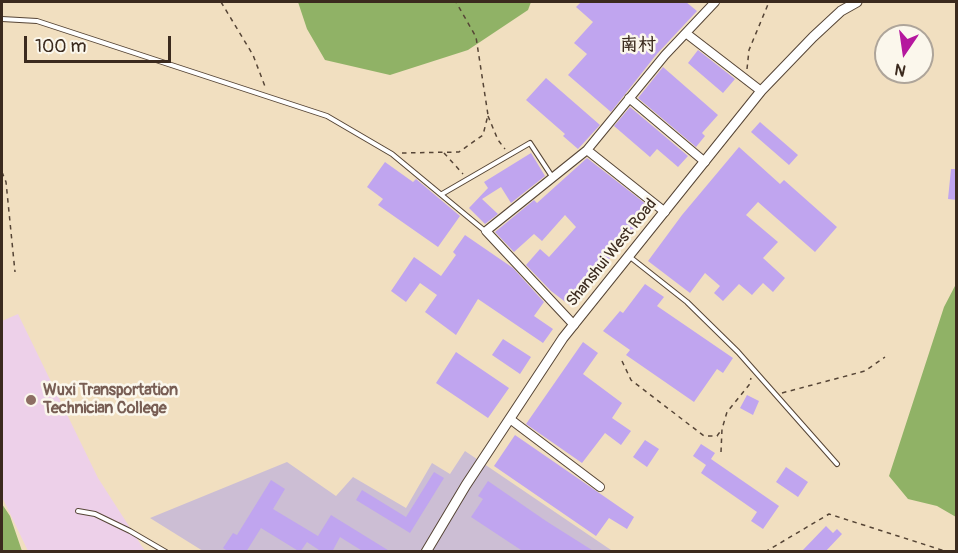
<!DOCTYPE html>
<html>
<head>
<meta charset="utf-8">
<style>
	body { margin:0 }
	#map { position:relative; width:958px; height:553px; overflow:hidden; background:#f1dfc0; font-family:Pangolin,sans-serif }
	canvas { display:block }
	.frame { position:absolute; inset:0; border:3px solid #3b2a1e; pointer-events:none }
	.north { position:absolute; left:874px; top:24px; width:60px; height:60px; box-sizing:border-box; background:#fbf7ec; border:2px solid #aea59a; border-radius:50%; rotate:193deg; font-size:16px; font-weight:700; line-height:24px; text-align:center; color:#3b2a1e }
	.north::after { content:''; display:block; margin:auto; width:21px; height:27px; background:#b5179e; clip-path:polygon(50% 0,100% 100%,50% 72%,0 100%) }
	.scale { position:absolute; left:24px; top:36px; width:147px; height:27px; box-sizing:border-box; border:3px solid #3b2a1e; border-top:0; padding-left:8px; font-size:18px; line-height:21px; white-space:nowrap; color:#3b2a1e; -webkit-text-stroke:4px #fbf7ec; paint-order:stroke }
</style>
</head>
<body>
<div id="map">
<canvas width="958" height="553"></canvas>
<div class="frame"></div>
<div class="north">N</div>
<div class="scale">100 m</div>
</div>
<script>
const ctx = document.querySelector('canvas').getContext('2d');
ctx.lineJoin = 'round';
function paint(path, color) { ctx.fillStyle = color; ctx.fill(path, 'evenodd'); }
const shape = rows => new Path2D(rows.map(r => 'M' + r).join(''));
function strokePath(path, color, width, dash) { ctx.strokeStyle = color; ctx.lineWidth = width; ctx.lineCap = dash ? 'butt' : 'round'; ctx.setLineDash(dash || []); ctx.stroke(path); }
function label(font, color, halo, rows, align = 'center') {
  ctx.font = font + ' Pangolin,"LXGW WenKai TC",sans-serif'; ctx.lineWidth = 5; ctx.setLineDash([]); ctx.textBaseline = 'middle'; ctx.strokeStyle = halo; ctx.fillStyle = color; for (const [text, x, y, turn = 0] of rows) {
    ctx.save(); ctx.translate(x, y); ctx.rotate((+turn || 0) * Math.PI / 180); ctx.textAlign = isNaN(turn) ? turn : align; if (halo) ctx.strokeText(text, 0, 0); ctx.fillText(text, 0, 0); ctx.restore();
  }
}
const built = shape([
	[18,314,98,478,145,551,28,551,2,497,2,321]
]);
const industrial = shape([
	[465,451,611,550,203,551,150,518,287,462,336,496,353,477,406,508,432,463,450,474]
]);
const forest = shape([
	[298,2,531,2,528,10,468,50,390,75,325,60,307,29],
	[956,284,956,517,937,506,908,499,889,476,944,307],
	[2,504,10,516,22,551,2,551]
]);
const building = shape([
	[581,2,686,2,697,11,656,55,611,112,568,75,587,54,574,43,593,22,576,7],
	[698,50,735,79,723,93,688,63],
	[663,67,718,115,702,133,705,136,696,147,638,98],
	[546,78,600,125,578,149,563,136,565,134,526,100],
	[630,107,688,156,678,167,657,149,650,157,614,126],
	[760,122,798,155,789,165,751,132],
	[739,147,780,184,784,180,837,227,815,252,758,202,746,215,778,242,763,258,785,278,773,292,763,283,752,295,739,284,723,301,714,293,720,286,705,273,690,293,648,261,682,215],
	[531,153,545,176,511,203,501,187,482,199,498,214,485,224,469,208,488,188,484,182],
	[587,158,651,208,622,247,602,266,606,269,572,307,551,291,526,265,540,249,549,257,576,227,565,215,542,241,534,234,514,252,495,232,534,200,537,203],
	[385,162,413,182,416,179,460,216,438,247,378,205,383,199,367,187],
	[951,169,957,169,957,200,948,199],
	[465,235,513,268,544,302,534,316,553,329,543,343,478,299,456,335,425,312,437,295,420,283,406,302,391,291,414,257,441,276,456,255,453,252],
	[645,284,664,297,657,306,733,358,723,373,717,369,694,402,626,355,630,350,603,331,620,311,623,313],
	[503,339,531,357,520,374,492,355],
	[583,342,598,353,583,374,622,403,612,418,631,431,621,445,605,433,582,463,526,424],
	[456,352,509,388,488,418,436,383],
	[747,395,759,401,753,415,740,408],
	[515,435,634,517,627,529,609,518,596,536,494,466],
	[645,440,659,449,647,467,633,457],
	[701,444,715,453,711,459,779,506,763,529,751,521,757,512,701,473,706,465,693,456],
	[786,467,808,482,798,497,776,482],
	[434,472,444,478,410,533,356,500,362,490,406,517],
	[271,480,285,489,273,509,318,536,331,515,391,552,364,552,340,537,332,552,322,552,307,542,300,552,261,528,246,552,229,552,223,548,233,533,237,535],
	[488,481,546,521,595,552,524,552,471,517,483,499,478,496],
	[826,526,833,533,837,529,842,534,825,552,801,552]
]);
const path = shape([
	[221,2,253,55,266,89],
	[747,69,749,50,769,2],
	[488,116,498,140,505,149],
	[402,153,459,152,483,135,488,115,476,37,456,2],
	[444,153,463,174],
	[2,172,6,182,15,272],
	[622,361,631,380,704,436,717,436,722,429],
	[782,393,865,371,885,357],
	[721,452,722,429,727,412,749,385,751,378],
	[765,552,829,514,948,552]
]);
const service = shape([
	[2,19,37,21,327,116,392,154,485,231],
	[442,194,530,143,553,178],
	[630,257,687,302,738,352,837,464],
	[78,511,95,514,130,531,166,552]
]);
const minor = shape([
	[687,34,761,91],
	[629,98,705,162],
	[665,212,587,150,665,55,715,2],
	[574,325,486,231,587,150],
	[510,419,600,487]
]);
const tertiary = shape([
	[426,552,466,485,563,338,761,91,813,37,841,11,857,2]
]);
const markers = [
	[31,400,6,"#8d6e63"]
];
const streetNames = [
	["Shanshui West Road",612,253,-51]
];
const educationNames = [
	["Wuxi Transportation",43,391],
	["Technician College",43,409]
];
const neighbourhoodNames = [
	["南村",638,45]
];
paint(built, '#edd0e9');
paint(industrial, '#ccbed4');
paint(forest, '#90b266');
paint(building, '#c0a5ef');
strokePath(service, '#564536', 6);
strokePath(minor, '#564536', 10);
strokePath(tertiary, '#564536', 11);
strokePath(path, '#564536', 1.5, [4.5, 4.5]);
strokePath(service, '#fff', 4);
strokePath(minor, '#fff', 8);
strokePath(tertiary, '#fff', 9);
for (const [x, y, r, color] of markers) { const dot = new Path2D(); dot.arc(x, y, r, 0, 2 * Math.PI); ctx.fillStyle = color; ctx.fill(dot); strokePath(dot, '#fbf7ec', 2); }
label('16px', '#3b2a1e', '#fbf7ec', streetNames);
label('bold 16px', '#785e54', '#fbf7ec', educationNames, 'left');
label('bold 18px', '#3b2a1e', '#fbf7ec', neighbourhoodNames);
</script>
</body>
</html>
